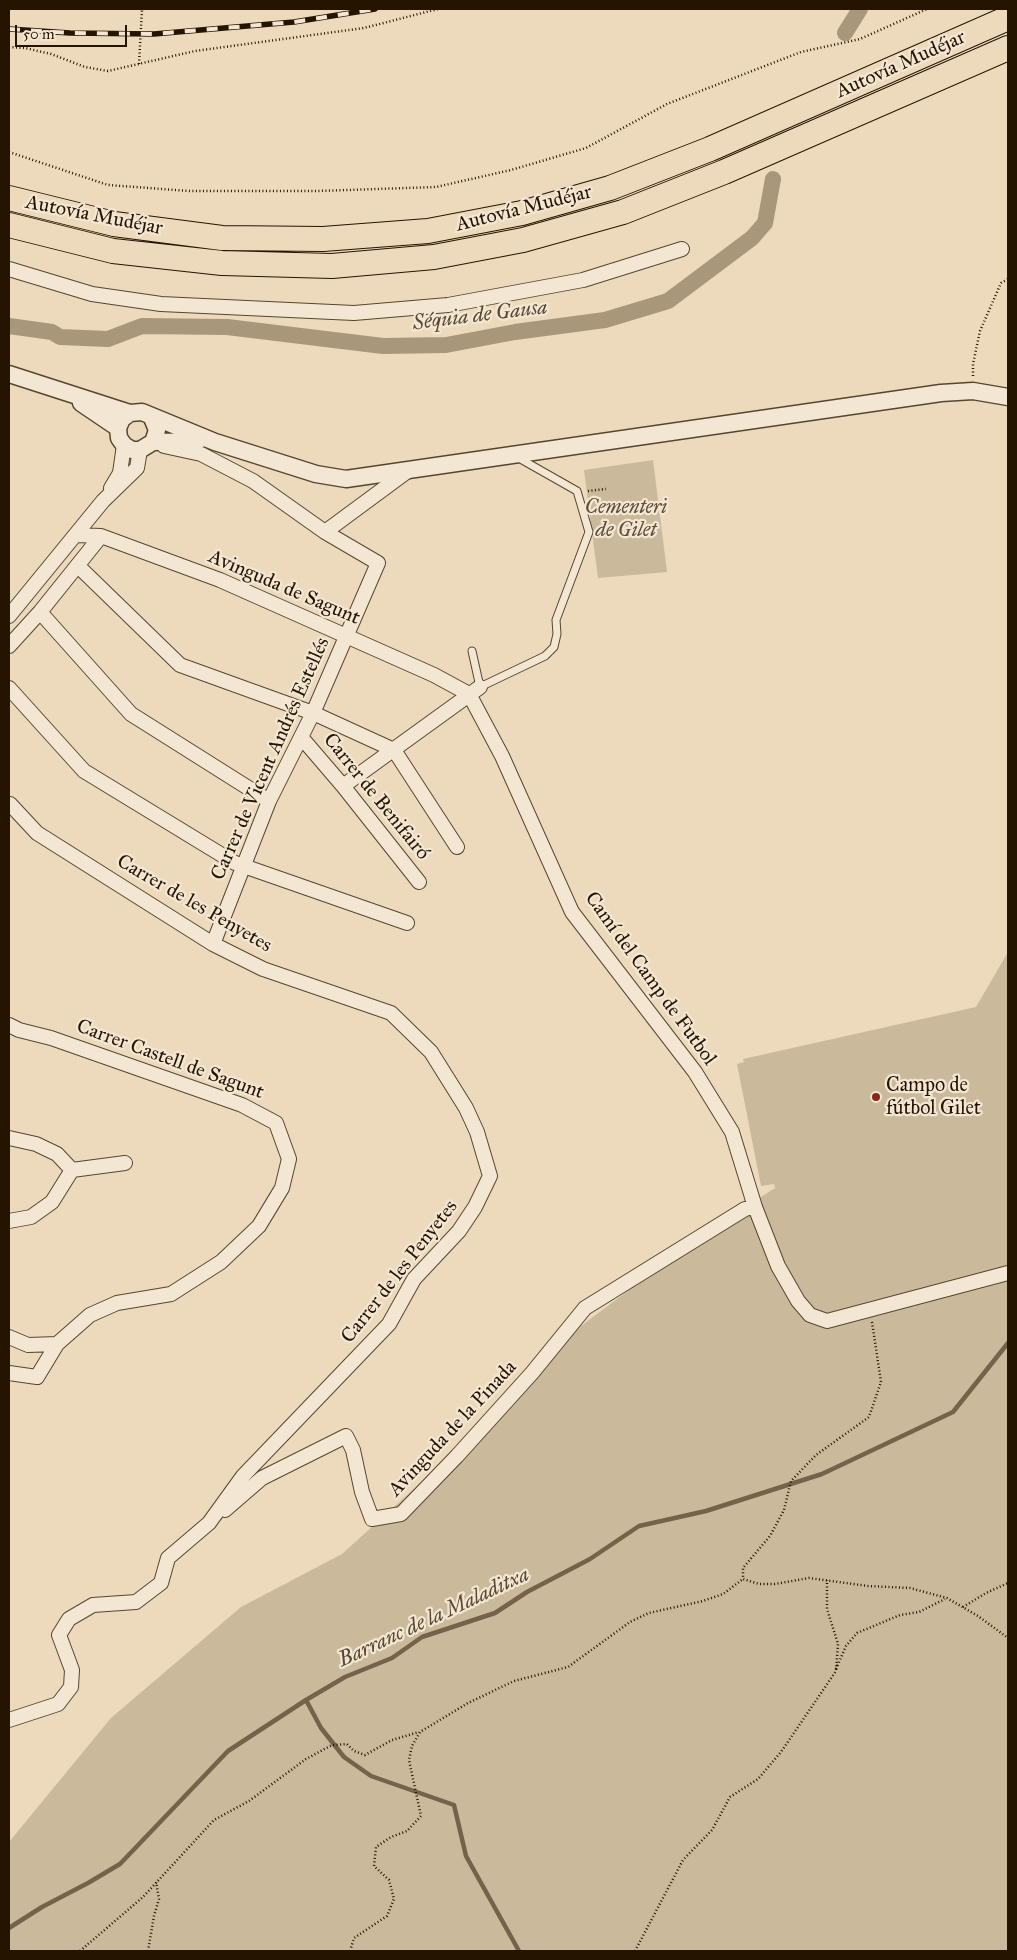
<!DOCTYPE html>
<html>
<head>
<meta charset="utf-8">
<style>
	body { margin:0 }
	#map { position:relative; width:1017px; height:1960px; overflow:hidden; background:#eddabc; font-family:"IM FELL Great Primer",serif }
	canvas { display:block }
	.frame { position:absolute; inset:0; border:10px solid #251500; pointer-events:none }
	.scale { position:absolute; left:15px; top:25px; width:112px; height:22px; box-sizing:border-box; border:2px solid #251500; border-top:0; padding-left:6px; font-size:15px; line-height:18px; white-space:nowrap; color:#251500; -webkit-text-stroke:4px #f3e7d3; paint-order:stroke }
</style>
</head>
<body>
<div id="map">
<canvas width="1017" height="1960"></canvas>
<div class="frame"></div>
<div class="scale">50 m</div>
</div>
<script>
const ctx = document.querySelector('canvas').getContext('2d');
ctx.lineJoin = 'round';
function paint(path, color) { ctx.fillStyle = color; ctx.fill(path, 'evenodd'); }
const shape = rows => new Path2D(rows.map(r => 'M' + r).join(''));
function strokePath(path, color, width, dash) { ctx.strokeStyle = color; ctx.lineWidth = width; ctx.lineCap = dash ? 'butt' : 'round'; ctx.setLineDash(dash || []); ctx.stroke(path); }
function label(font, color, halo, rows, align = 'center') {
  ctx.font = font + ' "IM FELL Great Primer",serif'; ctx.lineWidth = 4.5; ctx.setLineDash([]); ctx.textBaseline = 'middle'; ctx.strokeStyle = halo; ctx.fillStyle = color; for (const [text, x, y, turn = 0] of rows) {
    ctx.save(); ctx.translate(x, y); ctx.rotate((+turn || 0) * Math.PI / 180); ctx.textAlign = isNaN(turn) ? turn : align; if (halo) ctx.strokeText(text, 0, 0); ctx.fillText(text, 0, 0); ctx.restore();
  }
}
const green = shape([
	[653,460,667,572,598,578,584,470],
	[1008,952,1008,1951,9,1951,9,1842,111,1718,241,1607,342,1554,493,1417,553,1347,705,1233,775,1188,774,1184,761,1186,737,1064,744,1062,743,1059,976,1007]
]);
const stream = shape([
	[306,1700,321,1728,344,1757,371,1776,454,1805,466,1856,519,1951],
	[9,1928,42,1907,88,1883,120,1864,228,1751,306,1700,345,1677,392,1658,422,1637,495,1613,527,1592,590,1559,639,1526,706,1511,822,1474,953,1412,1008,1343]
]);
const canal = shape([
	[845,33,860,9],
	[9,326,52,332,60,337,108,339,142,326,227,327,383,346,446,345,515,332,605,320,668,301,752,238,765,223,773,179]
]);
const path = shape([
	[9,47,25,48,51,54,85,67,108,71,195,51,364,28,438,9],
	[139,64,142,9],
	[9,152,108,185,190,191,318,191,436,187,511,170,586,148,667,104,801,52,860,39,927,9],
	[973,376,973,364,980,331,1001,283,1008,279],
	[588,491,606,489],
	[872,1322,881,1382,869,1417,816,1455,791,1481,784,1510,770,1536,743,1568,743,1579,759,1584,775,1584,809,1578,868,1586,910,1588,947,1598,978,1616,1008,1638],
	[963,1607,986,1593,1008,1583],
	[836,1669,846,1646,857,1633,900,1615,919,1612,945,1599],
	[80,1951,143,1897,214,1820,249,1801,306,1759,332,1745,347,1744,354,1751,365,1755,392,1740,419,1732],
	[148,1951,154,1916,159,1899,156,1882],
	[350,1951,354,1938,387,1916,394,1899,389,1880,374,1866,376,1847,391,1837,407,1831,421,1816,409,1760,412,1746,420,1732,468,1703,514,1681,568,1667,630,1622,649,1613,703,1601,723,1594,743,1579],
	[635,1951,683,1860,712,1830,730,1797,758,1779,781,1752,836,1671,838,1644,827,1609,827,1580]
]);
const service = shape([
	[472,651,480,687,545,656,554,647,557,634,556,620,589,532,577,491,517,457]
]);
const minor = shape([
	[9,269,92,294,161,304,354,313,448,305,583,280,682,249],
	[164,446,201,454,253,481,325,532,378,563,313,713,269,801,213,944],
	[111,488,120,473,124,445],
	[325,532,409,470],
	[76,535,101,536,220,580,434,675,469,694,502,756,572,912,695,1072,732,1132,755,1207,778,1266,798,1301,810,1315,827,1321,1008,1273],
	[78,566,180,665,313,713,394,750,457,847],
	[40,612,131,714,269,801],
	[9,616,103,501,137,468,140,450],
	[9,646,40,612,101,536],
	[9,688,84,771,235,863,407,923],
	[301,737,343,786,419,882],
	[343,786,480,687],
	[9,1025,19,1030,51,1038,242,1105,276,1123,289,1159,282,1188,259,1226,221,1262,171,1294,117,1303,90,1315,57,1344,28,1345,9,1337],
	[9,1138,36,1144,57,1154,72,1170,52,1202,31,1217,9,1221],
	[72,1170,125,1163],
	[9,1373,37,1377,57,1344],
	[225,1510,262,1478,346,1436,353,1450,362,1492,372,1519,401,1514,457,1456,532,1373,585,1308,745,1209,755,1207],
	[9,1720,58,1704,71,1687,72,1670,59,1635,69,1619,93,1605,136,1602,161,1583,168,1558,209,1523,243,1476,389,1324,414,1279,459,1231,475,1207,490,1176,477,1132,466,1108,431,1052,391,1013,263,969,213,944,37,833,10,804]
]);
const tertiary = shape([
	[9,374,130,413,142,412,215,442,316,474,346,479,941,393,973,391,1008,397],
	[81,403,118,428],
	[130,413,122,419,118,428,119,438,124,445,132,450,140,450,153,442,157,430,152,418],
	[153,442,198,441]
]);
const motorway = shape([
	[9,198,114,224,222,238,323,239,428,231,522,213,610,188,710,149,1008,18],
	[9,225,113,251,222,263,332,266,434,257,523,240,623,212,724,172,1008,48]
]);
const rail = shape([
	[9,29,70,33,154,34,294,22,375,9]
]);
const markers = [
	[876,1097,5,"#8f2418"]
];
const streetNames = [
	["Autovía Mudéjar",901,65,-24],
	["Autovía Mudéjar",524,209,-14],
	["Autovía Mudéjar",94,216,11],
	["Avinguda de Sagunt",284,588,23],
	["Carrer de Vicent Andrés Estellés",271,759,-66],
	["Carrer de Benifairó",376,797,51],
	["Carrer de les Penyetes",194,904,30],
	["Camí del Camp de Futbol",650,979,54],
	["Carrer Castell de Sagunt",170,1060,20],
	["Carrer de les Penyetes",400,1272,-52],
	["Avinguda de la Pinada",453,1429,-47]
];
const parkNames = [
	["Cementeri",626,508],
	["de Gilet",626,531]
];
const poiNames = [
	["Campo de",886,1086],
	["fútbol Gilet",886,1109]
];
const waterNames = [
	["Séquia de Gausa",480,316,-7],
	["Barranc de la Maladitxa",434,1618,-25]
];
paint(green, '#cbb99c');
strokePath(stream, '#74634a', 4.5);
strokePath(canal, '#a9977c', 16);
strokePath(service, '#57462f', 9);
strokePath(minor, '#57462f', 16);
strokePath(tertiary, '#57462f', 19);
strokePath(motorway, '#251500', 26);
strokePath(path, '#251500', 2.5, [1, 2.5]);
strokePath(service, '#f3e7d3', 7);
strokePath(minor, '#f3e7d3', 14);
strokePath(tertiary, '#f3e7d3', 16);
strokePath(motorway, '#eddabc', 24);
strokePath(rail, '#251500', 5.5);
strokePath(rail, '#f3e7d3', 4, [11]);
for (const [x, y, r, color] of markers) { const dot = new Path2D(); dot.arc(x, y, r, 0, 2 * Math.PI); ctx.fillStyle = color; ctx.fill(dot); strokePath(dot, '#f3e7d3', 2); }
label('20px', '#251500', '#f3e7d3', streetNames);
label('italic 20px', '#5f4e37', '#f3e7d3', parkNames);
label('20px', '#251500', '#f3e7d3', poiNames, 'left');
label('italic 21px', '#5a4932', '#f3e7d3', waterNames);
</script>
</body>
</html>
